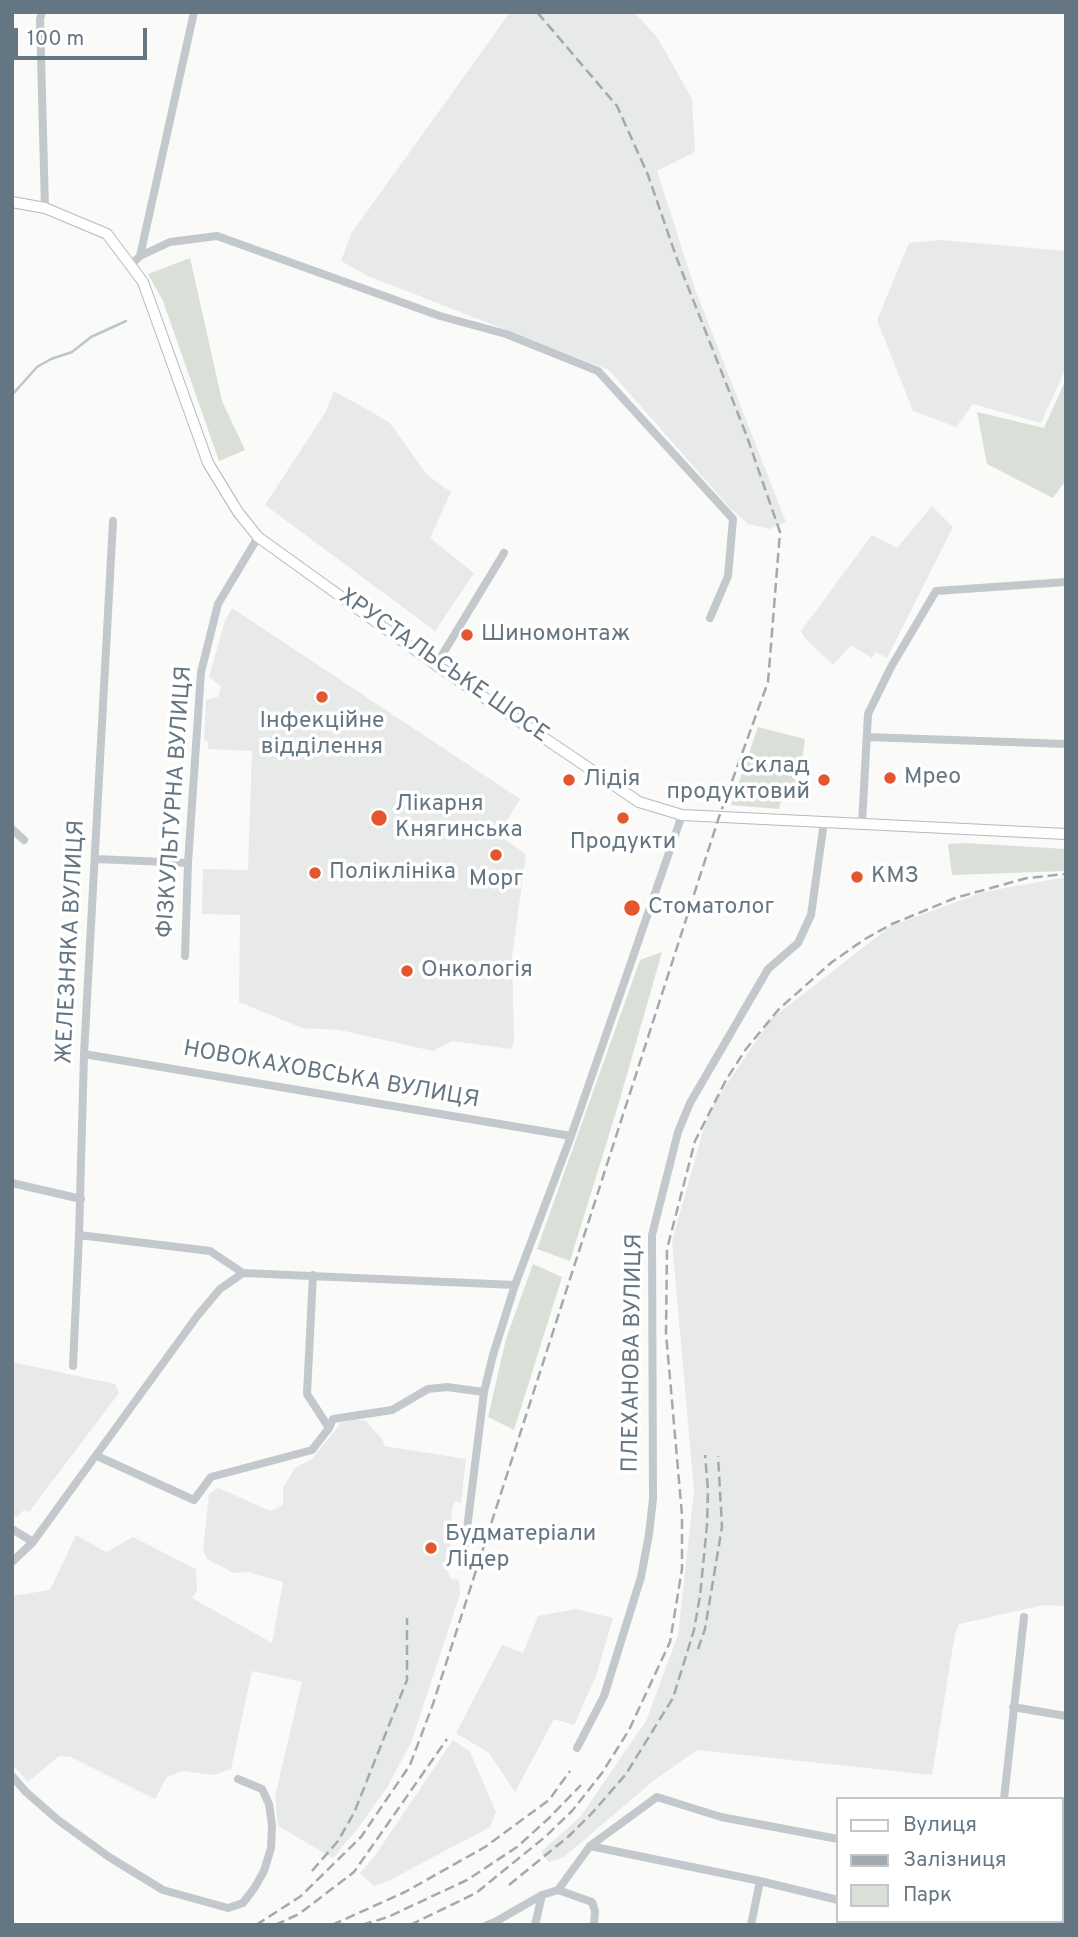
<!DOCTYPE html>
<html>
<head>
<meta charset="utf-8">
<style>
	body { margin:0 }
	#map { position:relative; width:1078px; height:1937px; overflow:hidden; background:#fafaf8; font-family:Overpass,sans-serif }
	canvas { display:block }
	.frame { position:absolute; inset:0; border:14px solid #657683; pointer-events:none }
	.legend { position:absolute; left:836px; top:1797px; width:228px; height:126px; box-sizing:border-box; background:#fff; border:2px solid #c1c8cd; margin:0; padding:9px 12px; list-style:none; font-size:21px; color:#657683 }
	.legend li { display:flex; align-items:center; gap:14px; height:35px }
	.legend b { width:35px; border:2px solid #c1c8cd }
	.scale { position:absolute; left:14px; top:28px; width:133px; height:32px; box-sizing:border-box; border:4px solid #657683; border-top:0; padding-left:9px; font-size:21px; line-height:24px; white-space:nowrap; color:#657683; -webkit-text-stroke:5px #fff; paint-order:stroke }
</style>
</head>
<body>
<div id="map">
<canvas width="1078" height="1937"></canvas>
<div class="frame"></div>
<ul class="legend">
<li><b style="height:9px;background:#fff"></b>Вулиця</li>
<li><b style="height:9px;background:#a2aab0"></b>Залізниця</li>
<li><b style="height:19px;background:#dadfd7"></b>Парк</li>
</ul>
<div class="scale">100 m</div>
</div>
<script>
const ctx = document.querySelector('canvas').getContext('2d');
ctx.lineJoin = 'round';
function paint(path, color) { ctx.fillStyle = color; ctx.fill(path, 'evenodd'); }
const shape = rows => new Path2D(rows.map(r => 'M' + r).join(''));
function strokePath(path, color, width, dash) { ctx.strokeStyle = color; ctx.lineWidth = width; ctx.lineCap = dash ? 'butt' : 'round'; ctx.setLineDash(dash || []); ctx.stroke(path); }
function label(font, color, halo, rows, align = 'center') {
  ctx.font = font + ' Overpass,sans-serif'; ctx.lineWidth = 7; ctx.setLineDash([]); ctx.textBaseline = 'middle'; ctx.strokeStyle = halo; ctx.fillStyle = color; for (const [text, x, y, turn = 0] of rows) {
    ctx.save(); ctx.translate(x, y); ctx.rotate((+turn || 0) * Math.PI / 180); ctx.textAlign = isNaN(turn) ? turn : align; if (halo) ctx.strokeText(text, 0, 0); ctx.fillText(text, 0, 0); ctx.restore();
  }
}
const built = shape([
	[510,12,634,12,657,37,692,99,695,152,657,171,695,289,786,522,770,529,748,524,731,509,609,370,368,276,341,261,351,234],
	[940,240,1066,251,1066,368,1041,423,973,404,956,427,913,411,877,320,909,243],
	[334,391,389,422,427,475,451,492,430,538,474,573,435,631,265,505,325,413],
	[932,506,953,527,887,658,876,652,872,658,851,645,833,665,804,637,801,631,872,535,897,548],
	[232,608,520,799,498,835,526,854,512,957,514,1042,511,1049,452,1041,433,1051,340,1030,302,1028,239,1002,240,915,202,914,203,869,248,870,252,751,208,749,208,741,204,740,206,700,218,697,221,686,209,677,225,621],
	[1066,877,1066,1606,1044,1605,959,1624,955,1634,932,1775,697,1750,653,1781,564,1857,549,1862,541,1852,580,1817,646,1721,678,1635,694,1491,672,1241,705,1124,716,1100,771,1019,891,926,983,892],
	[12,1362,115,1384,119,1393,29,1512,24,1510,17,1517,12,1515],
	[355,1420,365,1420,383,1440,384,1446,466,1459,461,1503,455,1501,452,1508,450,1567,447,1568,450,1578,459,1580,460,1594,412,1740,388,1786,358,1828,333,1858,278,1826,275,1796,302,1682,252,1671,231,1769,214,1775,183,1771,167,1777,155,1799,71,1757,59,1756,28,1782,12,1764,12,1596,50,1590,76,1535,106,1552,133,1537,196,1569,197,1591,192,1598,272,1643,283,1582,248,1572,234,1573,207,1559,203,1550,209,1494,218,1488,271,1511,283,1505,283,1488,295,1468,312,1459,341,1423],
	[576,1609,613,1618,596,1676,574,1725,554,1719,515,1792,489,1753,456,1733,502,1645,523,1653,538,1616],
	[453,1740,470,1752,496,1812,490,1827,390,1880,374,1886,360,1873,374,1857]
]);
const green = shape([
	[190,258,222,401,245,450,219,461,163,301,148,274],
	[1066,379,1066,480,1053,498,987,464,977,412,1044,428],
	[758,727,805,739,796,798,782,797,779,809,731,805],
	[965,843,1066,849,1066,871,952,875,948,844],
	[662,952,617,1109,570,1261,537,1249,640,960],
	[533,1264,562,1277,514,1430,488,1417,506,1339]
]);
const stream = shape([
	[12,395,37,367,51,359,72,352,91,337,126,321]
]);
const street = shape([
	[42,12,40,19,45,208],
	[140,256,170,242,217,236,440,316,506,334,598,371,733,519,728,576,710,618],
	[131,265,140,256,194,12],
	[436,665,504,553],
	[867,737,1066,744],
	[862,824,868,714,891,667,936,591,1066,582],
	[12,829,24,840],
	[96,859,188,863],
	[185,956,188,863,201,672,218,604,258,537],
	[84,1054,571,1136],
	[12,1183,81,1199],
	[79,1235,210,1251,243,1273,515,1285],
	[313,1275,307,1394,329,1428],
	[73,1366,79,1235,84,1054,113,521],
	[97,1456,194,1500,211,1477,312,1450,329,1428,333,1419,392,1410,428,1389,447,1387,484,1392],
	[12,1529,33,1542],
	[464,1553,484,1392,493,1355,515,1285,571,1136,682,815],
	[12,1562,33,1542,198,1315,220,1289,243,1273],
	[1013,1707,1066,1716],
	[577,1748,604,1696,641,1577,649,1534,653,1499,652,1235,678,1132,690,1103,768,969,798,943,811,915,824,822],
	[12,1776,26,1792,58,1820,109,1857,163,1890,228,1908,243,1903,255,1887,264,1871,271,1848,272,1825,269,1804,262,1789,238,1779],
	[1004,1799,1024,1617],
	[590,1846,760,1881,838,1900],
	[1062,1866,1066,1866],
	[558,1890,592,1902,595,1911,594,1925],
	[929,1921,945,1925],
	[487,1925,495,1922,542,1895,558,1890,590,1846,657,1797,721,1817,838,1839],
	[535,1925,542,1895],
	[751,1925,760,1881],
	[882,1925,883,1921],
	[989,1925,989,1921]
]);
const secondary = shape([
	[12,202,45,208,107,234,143,282,208,463,238,512,258,537,436,665,639,802,682,815,1066,834]
]);
const rail = shape([
	[698,1649,705,1629,722,1527,718,1456],
	[312,1871,338,1841,354,1813,407,1680,407,1618],
	[509,1885,569,1836,593,1812,626,1774,673,1698,694,1630,700,1596,707,1525,708,1490,705,1455],
	[256,1925,301,1896,361,1837,410,1765,433,1704,719,817,768,682,780,532,746,434,677,259,648,175,617,106,537,12],
	[275,1925,299,1914,354,1872,447,1739],
	[332,1925,405,1892,485,1847,549,1800,570,1771],
	[362,1925,388,1917,467,1880,517,1847,549,1818,581,1785],
	[410,1925,476,1893,545,1837,572,1811,602,1773,629,1730,670,1642,682,1569,682,1515,666,1333,667,1249,695,1141,726,1080,746,1049,779,1009,832,962,865,939,892,924,955,898,1027,878,1066,874]
]);
const markers = [
	[467,635,7,"#e4572e"],
	[322,697,7,"#e4572e"],
	[890,778,7,"#e4572e"],
	[569,780,7,"#e4572e"],
	[824,780,7,"#e4572e"],
	[379,818,9,"#e4572e"],
	[623,818,7,"#e4572e"],
	[496,855,7,"#e4572e"],
	[315,873,7,"#e4572e"],
	[857,877,7,"#e4572e"],
	[632,908,9,"#e4572e"],
	[407,971,7,"#e4572e"],
	[431,1548,7,"#e4572e"]
];
const poiNames = [
	["Шиномонтаж",481,635],
	["Інфекційне",322,722,"center"],
	["відділення",322,748,"center"],
	["Склад",810,767,"right"],
	["продуктовий",810,793,"right"],
	["Мрео",904,778],
	["Лідія",583,780],
	["Лікарня",395,805],
	["Княгинська",395,831],
	["Продукти",623,843,"center"],
	["Поліклініка",329,873],
	["КМЗ",871,877],
	["Морг",496,880,"center"],
	["Стоматолог",648,908],
	["Онкологія",421,971],
	["Будматеріали",445,1535],
	["Лідер",445,1561]
];
const streetNames = [
	["ХРУСТАЛЬСЬКЕ ШОСЕ",443,667,35],
	["ФІЗКУЛЬТУРНА ВУЛИЦЯ",176,802,-86],
	["ЖЕЛЕЗНЯКА ВУЛИЦЯ",72,942,-87],
	["НОВОКАХОВСЬКА ВУЛИЦЯ",331,1076,10],
	["ПЛЕХАНОВА ВУЛИЦЯ",634,1353,-89]
];
paint(built, '#e8e9e9');
paint(green, '#dadfd7');
strokePath(stream, '#bbc7cb', 2.5);
strokePath(secondary, '#b3babf', 12);
strokePath(street, '#c3c8cc', 8);
strokePath(secondary, '#fff', 10);
strokePath(rail, '#a2aab0', 2.5, [10, 5]);
for (const [x, y, r, color] of markers) { const dot = new Path2D(); dot.arc(x, y, r, 0, 2 * Math.PI); ctx.fillStyle = color; ctx.fill(dot); strokePath(dot, '#fff', 2.5); }
label('23px', '#657683', '#fff', poiNames, 'left');
label('23px', '#657683', '#fff', streetNames);
</script>
</body>
</html>
